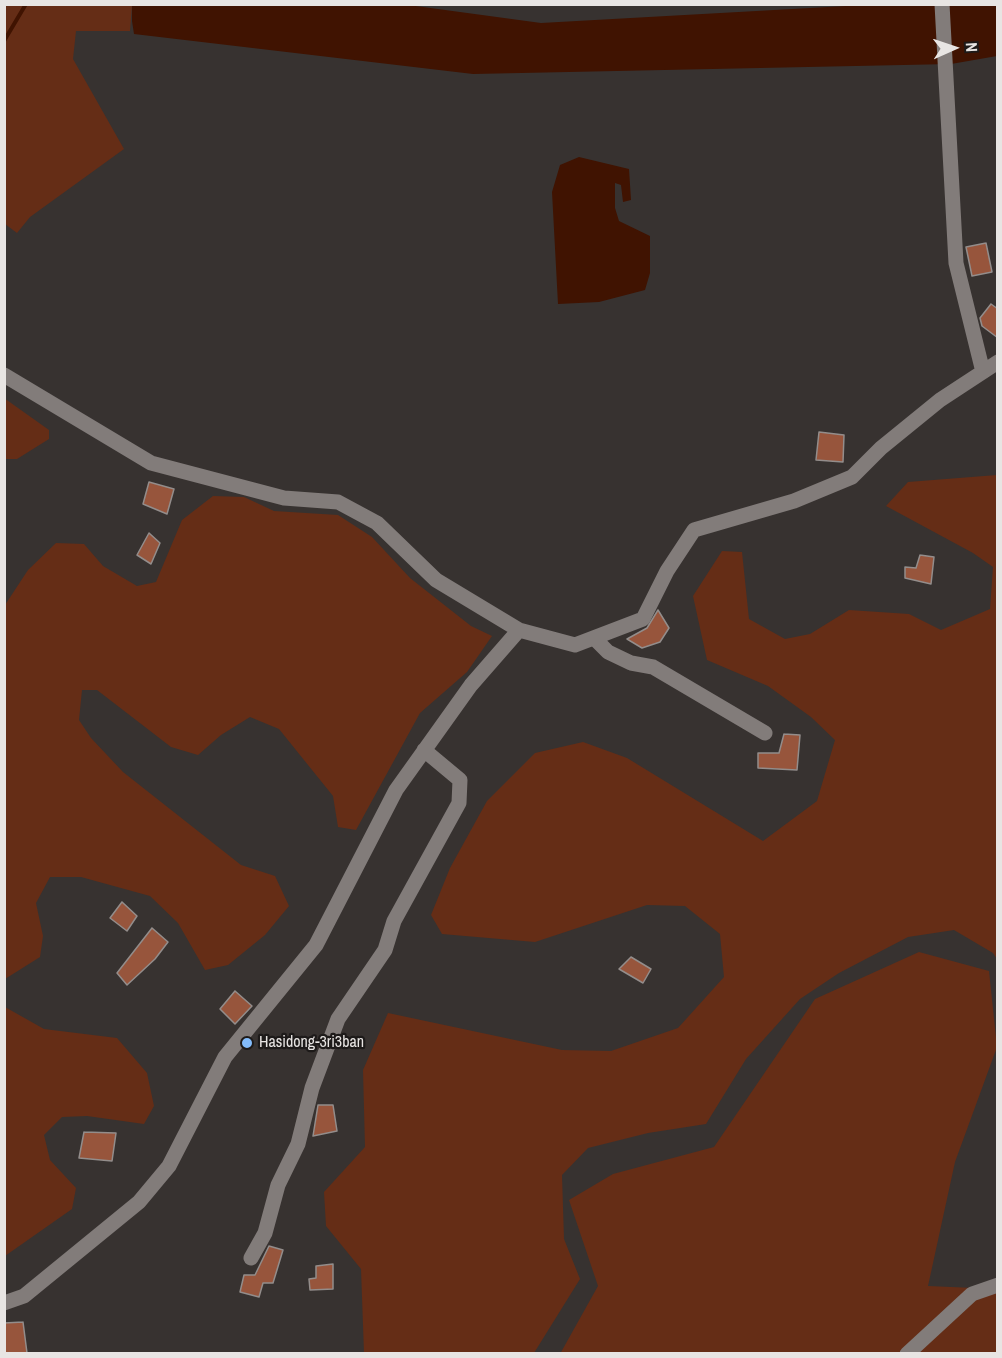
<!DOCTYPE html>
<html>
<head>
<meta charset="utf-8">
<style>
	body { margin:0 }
	#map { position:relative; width:1002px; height:1358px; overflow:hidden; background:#373230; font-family:"Archivo Narrow",sans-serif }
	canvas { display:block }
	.frame { position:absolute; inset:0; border:6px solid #e8e5e3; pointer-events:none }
	.north { position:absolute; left:924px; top:18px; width:60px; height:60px; -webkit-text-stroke:4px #1d1a19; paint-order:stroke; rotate:87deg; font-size:16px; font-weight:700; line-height:24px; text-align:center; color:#e8e5e3 }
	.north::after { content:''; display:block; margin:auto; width:21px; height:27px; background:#e8e5e3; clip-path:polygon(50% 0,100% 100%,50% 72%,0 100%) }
</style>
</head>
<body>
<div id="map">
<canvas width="1002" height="1358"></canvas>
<div class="frame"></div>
<div class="north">N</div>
</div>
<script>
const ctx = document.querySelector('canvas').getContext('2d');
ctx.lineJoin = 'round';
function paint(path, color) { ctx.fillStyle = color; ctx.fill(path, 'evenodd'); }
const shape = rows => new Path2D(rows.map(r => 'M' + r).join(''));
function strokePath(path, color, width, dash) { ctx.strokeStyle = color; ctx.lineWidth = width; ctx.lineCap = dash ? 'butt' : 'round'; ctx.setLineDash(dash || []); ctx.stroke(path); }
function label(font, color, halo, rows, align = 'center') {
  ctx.font = font + ' "Archivo Narrow",sans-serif'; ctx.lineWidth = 4.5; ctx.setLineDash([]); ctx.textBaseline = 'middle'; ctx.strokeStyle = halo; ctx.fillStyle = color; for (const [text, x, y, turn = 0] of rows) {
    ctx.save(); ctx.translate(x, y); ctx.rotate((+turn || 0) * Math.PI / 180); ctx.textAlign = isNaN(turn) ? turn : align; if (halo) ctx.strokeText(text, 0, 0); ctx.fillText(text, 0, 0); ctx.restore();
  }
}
const green = shape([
	[5,4,132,5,130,31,76,31,73,59,124,149,30,217,17,233,5,224],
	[4,398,49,430,49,439,17,459,5,459],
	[997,475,997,959,993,953,954,930,908,937,839,973,800,999,746,1059,706,1124,648,1133,588,1148,562,1175,564,1239,580,1279,534,1353,364,1353,361,1269,326,1226,324,1192,365,1147,363,1070,388,1013,562,1050,611,1051,678,1028,724,977,720,934,685,906,647,905,535,942,442,934,431,915,450,868,487,801,535,753,583,742,627,758,763,841,817,801,835,740,811,717,768,686,707,660,693,596,722,551,742,552,749,619,785,639,810,634,849,610,909,614,941,630,990,609,993,567,973,553,886,506,908,482],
	[213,496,244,497,274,511,338,515,372,537,410,578,471,626,492,636,467,672,420,713,356,830,338,827,333,796,279,729,250,717,221,735,198,755,171,747,97,690,82,690,79,720,91,738,123,772,241,865,275,876,289,906,265,935,228,965,205,970,178,923,150,896,81,877,50,877,36,903,43,936,40,957,5,979,5,605,28,570,56,543,84,544,103,566,137,586,156,582,182,520],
	[919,952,989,971,997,1047,955,1162,928,1286,997,1289,997,1353,560,1354,598,1286,569,1200,613,1174,714,1147,815,999],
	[5,1007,44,1029,117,1038,147,1073,154,1106,144,1124,87,1116,62,1117,44,1135,50,1160,76,1188,72,1209,5,1256]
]);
const water = shape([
	[401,4,541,23,864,5,991,4,998,5,997,56,951,64,473,74,134,34,132,21,132,5],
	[579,157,629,169,631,200,623,202,621,185,615,183,615,208,619,221,650,236,650,273,645,290,599,302,558,304,552,192,560,165]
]);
const stream = shape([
	[4,41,26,4]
]);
const building = shape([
	[986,243,992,272,972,276,966,247,986,243],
	[991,304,998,309,998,338,982,326,980,318,991,304],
	[819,432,844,435,843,462,816,460,819,432],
	[149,482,174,489,167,514,143,504,149,482],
	[149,533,160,543,151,564,137,555,149,533],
	[920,555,934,557,931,584,905,578,905,567,916,568,920,555],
	[658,610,669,628,660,642,642,648,627,639,647,628,658,610],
	[784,734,800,735,797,770,758,768,758,753,779,753,784,734],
	[122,902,137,916,127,931,110,918,122,902],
	[152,928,168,942,155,959,127,985,117,973,152,928],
	[631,957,651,969,643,983,619,969,631,957],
	[235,991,252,1006,235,1024,220,1009,235,991],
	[318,1105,333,1105,337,1131,313,1136,318,1105],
	[84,1132,116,1133,112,1161,79,1158,84,1132],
	[269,1246,283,1250,273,1283,263,1283,259,1297,240,1292,244,1275,255,1275,269,1246],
	[333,1264,333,1289,310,1290,309,1279,316,1278,316,1266,333,1264],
	[23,1322,27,1353,4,1353,4,1323,23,1322]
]);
const minor = shape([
	[942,4,956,263,983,372],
	[4,375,151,463,284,498,338,502,377,523,436,580,519,630,575,645,643,619,667,571,694,530,794,501,852,477,881,448,940,400,998,362],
	[594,638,608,652,631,663,653,667,765,733],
	[251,1258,265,1233,278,1185,298,1144,312,1088,338,1019,385,950,394,921,459,803,460,780,424,750],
	[4,1303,24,1296,139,1202,169,1166,225,1057,316,945,396,790,471,685,519,630],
	[907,1354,972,1294,998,1285]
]);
const markers = [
	[247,1043,6,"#83bcfb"]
];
const poiNames = [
	["Hasidong-3ri3ban",259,1043]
];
paint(green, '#652d16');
paint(water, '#401301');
strokePath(stream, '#401301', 4);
paint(building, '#97553c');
strokePath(building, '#938d8b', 1.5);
strokePath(minor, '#827c7a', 15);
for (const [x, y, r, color] of markers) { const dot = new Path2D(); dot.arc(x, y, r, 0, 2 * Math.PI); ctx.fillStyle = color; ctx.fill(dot); strokePath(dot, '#1d1a19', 2); }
label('16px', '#e8e5e3', '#1d1a19', poiNames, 'left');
</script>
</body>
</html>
